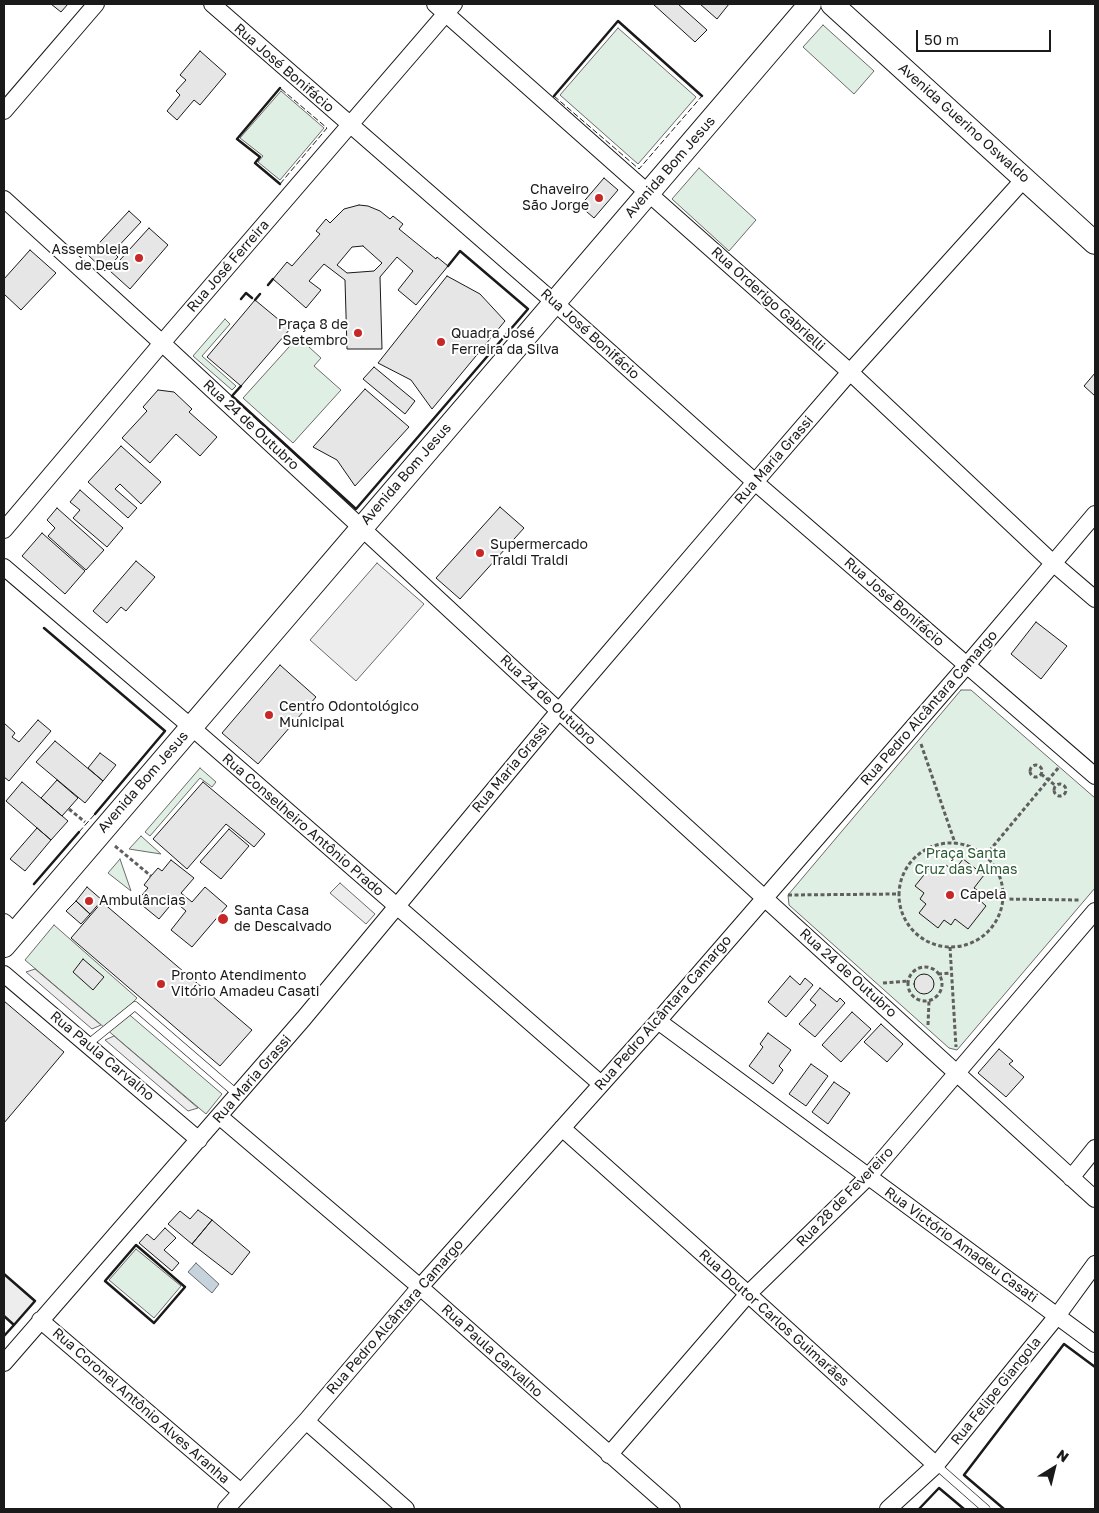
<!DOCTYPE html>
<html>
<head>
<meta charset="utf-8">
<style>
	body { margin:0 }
	#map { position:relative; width:1099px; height:1513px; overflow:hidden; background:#fff; font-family:"Golos Text",sans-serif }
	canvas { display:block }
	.frame { position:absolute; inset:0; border:5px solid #1a1a1a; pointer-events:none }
	.north { position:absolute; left:1029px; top:1443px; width:50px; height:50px; -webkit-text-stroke:4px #fff; paint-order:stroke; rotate:36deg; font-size:14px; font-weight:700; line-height:20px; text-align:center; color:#1a1a1a }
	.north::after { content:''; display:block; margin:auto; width:18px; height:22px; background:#1a1a1a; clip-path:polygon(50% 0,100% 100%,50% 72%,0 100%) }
	.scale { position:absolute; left:916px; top:30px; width:135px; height:22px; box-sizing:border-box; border:2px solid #1a1a1a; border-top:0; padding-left:6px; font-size:15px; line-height:18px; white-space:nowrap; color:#1a1a1a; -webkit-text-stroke:4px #fff; paint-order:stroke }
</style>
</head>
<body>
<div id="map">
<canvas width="1099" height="1513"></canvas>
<div class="frame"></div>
<div class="north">N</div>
<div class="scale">50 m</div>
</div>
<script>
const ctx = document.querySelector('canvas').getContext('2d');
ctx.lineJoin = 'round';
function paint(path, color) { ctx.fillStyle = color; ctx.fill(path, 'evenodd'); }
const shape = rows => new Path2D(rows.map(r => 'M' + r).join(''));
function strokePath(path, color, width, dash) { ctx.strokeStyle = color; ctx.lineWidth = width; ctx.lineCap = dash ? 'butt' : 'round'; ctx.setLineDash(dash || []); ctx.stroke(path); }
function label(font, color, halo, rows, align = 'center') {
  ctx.font = font + ' "Golos Text",sans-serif'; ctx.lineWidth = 4; ctx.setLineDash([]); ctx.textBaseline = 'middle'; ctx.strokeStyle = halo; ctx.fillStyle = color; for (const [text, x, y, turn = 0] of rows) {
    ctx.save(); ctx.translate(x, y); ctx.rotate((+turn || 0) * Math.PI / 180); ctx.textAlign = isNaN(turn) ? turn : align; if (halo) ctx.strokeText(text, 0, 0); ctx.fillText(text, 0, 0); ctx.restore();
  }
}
const green = shape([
	[823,25,874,71,854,94,803,47,823,25],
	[618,28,696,97,638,164,560,95,618,28],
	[281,91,324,128,280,180,258,162,263,156,240,138,281,91],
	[699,168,756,220,729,251,672,199,699,168],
	[225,319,230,324,202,356,236,386,232,390,193,356,225,319],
	[298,337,321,358,314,366,341,390,293,443,243,398,298,337],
	[961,690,971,690,1095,798,1095,888,957,1050,949,1048,789,905,788,895,961,690],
	[200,768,216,782,212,787,200,778,150,836,145,832,200,768],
	[141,836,161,854,129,849,141,836],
	[120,859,131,891,108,873,120,859],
	[54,925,137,998,125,1011,222,1094,206,1114,25,960,54,925],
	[136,1249,181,1286,154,1318,109,1280,136,1249]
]);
const parking = shape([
	[377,563,424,604,356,681,310,640,377,563],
	[340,883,375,914,366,924,330,893,340,883],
	[35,969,101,1025,92,1029,26,972,35,969],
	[114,1036,198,1108,188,1111,105,1040,114,1036],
	[4,1274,35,1301,14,1325,4,1316,4,1274]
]);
const water = shape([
	[196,1263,219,1284,212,1293,188,1272,196,1263]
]);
const building = shape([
	[51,4,68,4,61,12,51,4],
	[653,4,678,4,707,30,695,42,653,4],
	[700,4,729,4,717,19,700,4],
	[200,51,226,74,200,105,194,100,177,120,167,111,180,95,176,91,186,80,180,75,200,51],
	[604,178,618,190,594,218,580,206,604,178],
	[359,205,368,206,380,211,390,219,393,216,403,224,399,229,436,259,437,257,448,266,416,305,398,290,413,271,397,257,380,277,382,349,347,349,345,280,324,264,309,281,321,290,306,308,273,279,287,262,292,266,320,234,316,231,326,219,330,223,344,209,359,205],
	[363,246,382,263,374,271,347,273,337,265,352,247,363,246],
	[129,211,141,222,113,252,118,257,105,271,88,255,129,211],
	[149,228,168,245,130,289,110,271,149,228],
	[30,250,56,273,21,310,4,294,4,279,30,250],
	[447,276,480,294,505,321,432,409,411,380,378,363,447,276],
	[255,300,290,329,241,386,207,357,255,300],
	[374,367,415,401,405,414,363,379,374,367],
	[1095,373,1095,396,1084,386,1095,373],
	[365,389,409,427,355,486,337,460,313,447,365,389],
	[158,390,174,392,192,409,189,412,217,437,200,456,176,434,150,463,122,438,147,411,143,407,158,390],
	[121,446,161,482,141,504,120,484,115,489,137,508,128,518,88,482,121,446],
	[80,490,123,528,107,547,73,518,80,510,70,502,80,490],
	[500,507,524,528,460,599,436,578,500,507],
	[57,508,104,550,86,570,48,536,55,528,47,520,57,508],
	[42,533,85,571,65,594,22,556,42,533],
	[136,561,155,577,126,611,121,607,107,623,93,611,136,561],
	[1036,622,1067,646,1041,679,1011,654,1036,622],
	[280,665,316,697,258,764,222,733,280,665],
	[38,720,51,731,9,781,4,777,4,723,15,733,12,737,19,742,38,720],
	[55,741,103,781,85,803,36,762,55,741],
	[100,753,116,765,103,781,88,768,100,753],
	[57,780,78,798,62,816,41,798,57,780],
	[22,782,68,821,51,840,6,801,22,782],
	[203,782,265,834,254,847,226,824,187,869,153,839,203,782],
	[37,828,51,840,25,871,10,859,37,828],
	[229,829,249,846,221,879,200,862,229,829],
	[963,859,984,875,974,888,980,892,976,897,986,906,968,929,955,919,951,925,944,920,938,928,919,913,926,904,920,899,924,893,915,886,932,865,941,872,946,865,954,871,963,859],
	[171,860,194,878,181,893,192,902,205,887,227,906,192,947,171,930,186,911,174,901,159,919,137,901,148,888,144,885,151,876,158,868,162,871,171,860],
	[87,887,102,900,90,914,76,901,87,887],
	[76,901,90,914,81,924,66,911,76,901],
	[102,902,252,1030,220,1066,71,938,102,902],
	[83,959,104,977,93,990,73,972,83,959],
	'914 984a10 10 0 1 1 20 0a10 10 0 1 1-20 0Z',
	[790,976,800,985,805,978,813,985,786,1017,768,1002,790,976],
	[820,988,837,1002,840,998,845,1003,815,1037,799,1024,816,1005,810,1000,820,988],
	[4,1001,64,1052,4,1123,4,1001],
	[852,1012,871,1029,841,1062,822,1045,852,1012],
	[881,1024,903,1044,887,1062,864,1042,881,1024],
	[768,1033,791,1050,779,1066,783,1070,773,1084,749,1066,763,1047,760,1044,768,1033],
	[999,1049,1013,1061,1009,1064,1024,1077,1006,1097,978,1073,999,1049],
	[811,1064,828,1076,806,1106,789,1094,811,1064],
	[834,1082,850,1093,828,1124,812,1112,834,1082],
	[198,1210,212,1220,192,1244,168,1224,180,1211,190,1219,198,1210],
	[212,1220,250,1252,232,1275,192,1244,212,1220],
	[165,1228,176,1238,164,1250,179,1263,172,1271,139,1243,147,1234,154,1240,165,1228]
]);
const path = shape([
	[921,744,955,843],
	'1030 771a6 6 0 1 1 12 0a6 6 0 1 1-12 0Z',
	[1041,774,1056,786],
	'1054 790a6 6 0 1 1 12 0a6 6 0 1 1-12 0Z',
	[69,809,85,822],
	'899 895a52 52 0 1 1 104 0a52 52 0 1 1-104 0Z',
	[115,846,151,876],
	[985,856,1059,767],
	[788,895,899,894],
	[1003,899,1081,900],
	[950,947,956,1047],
	'908 984a17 17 0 1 1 34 0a17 17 0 1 1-34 0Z',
	[938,974,951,973],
	[883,983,908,981],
	[928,1025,929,1001]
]);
const lane = shape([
	[88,1044,135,1006,237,1094],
	[936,1465,986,1509]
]);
const street = shape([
	[212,4,555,303,755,482,1095,776],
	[435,4,850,372,1053,563,1095,599],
	[4,111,96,4],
	[4,199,162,343,559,711,1095,1199],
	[4,530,162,343,454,4],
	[4,567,190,726,601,1084],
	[4,922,15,933],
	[4,974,199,1140],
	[658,1021,1095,1344],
	[219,1116,420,1287,672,1509],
	[562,1128,748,1294,936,1465],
	[1071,1178,1095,1148],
	[40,1320,241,1492],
	[4,1363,304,1018,559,711,755,482,850,372,1025,178],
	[306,1421,406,1509],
	[609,1455,748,1294,868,1177,1095,911],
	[226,1509,306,1421,420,1287,658,1021,967,665,1095,514],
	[888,1509,936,1465,1057,1316,1095,1264]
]);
const secondary = shape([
	[832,4,1095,243],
	[4,946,810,4]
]);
const fence = shape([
	[554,96,639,169,702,96],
	[280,184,327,128,280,88],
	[79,832,95,814]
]);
const wall = shape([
	[554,96,618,21,702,96],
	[280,184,255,163,260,157,237,139,280,88],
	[268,285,273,279],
	[241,299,246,293,252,298],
	[255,300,260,294],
	[241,386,232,396,356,509,528,309,460,251,448,266],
	[44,628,165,731,95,814],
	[34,884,79,832],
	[136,1245,185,1287,154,1323,105,1281,136,1245],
	[4,1274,35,1301,14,1325],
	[4,1316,14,1325,4,1336],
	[919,1509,939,1488,964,1509],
	[1004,1509,964,1475,1064,1344,1095,1367]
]);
const markers = [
	[599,198,5,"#c62828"],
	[139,258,5,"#c62828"],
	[358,333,5,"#c62828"],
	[441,342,5,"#c62828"],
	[480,553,5,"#c62828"],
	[269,715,5,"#c62828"],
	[950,895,5,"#c62828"],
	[89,901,5,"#c62828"],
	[223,919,6,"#c62828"],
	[161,984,5,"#c62828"]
];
const streetNames = [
	["Rua José Bonifácio",284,68,41],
	["Avenida Guerino Oswaldo",964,123,42],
	["Avenida Bom Jesus",670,167,-49],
	["Rua José Ferreira",228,266,-49],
	["Rua Orderigo Gabrielli",768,299,42],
	["Rua José Bonifácio",590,334,42],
	["Rua 24 de Outubro",251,425,43],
	["Rua Maria Grassi",774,460,-49],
	["Avenida Bom Jesus",406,474,-49],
	["Rua José Bonifácio",894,602,41],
	["Rua 24 de Outubro",548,700,43],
	["Rua Pedro Alcântara Camargo",929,708,-49],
	["Rua Maria Grassi",511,768,-50],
	["Avenida Bom Jesus",143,782,-49],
	["Rua Conselheiro Antônio Prado",303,825,41],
	["Rua 24 de Outubro",848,973,42],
	["Rua Pedro Alcântara Camargo",663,1013,-49],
	["Rua Paula Carvalho",102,1056,40],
	["Rua Maria Grassi",252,1079,-49],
	["Rua 28 de Fevereiro",845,1197,-46],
	["Rua Victório Amadeu Casati",961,1245,36],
	["Rua Pedro Alcântara Camargo",395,1317,-49],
	["Rua Doutor Carlos Guimarães",774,1318,42],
	["Rua Paula Carvalho",492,1351,42],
	["Rua Felipe Giangola",996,1391,-51],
	["Rua Coronel Antônio Alves Aranha",141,1406,41]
];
const poiNames = [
	["Chaveiro",589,190,"right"],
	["São Jorge",589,206,"right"],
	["Assembleia",129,250,"right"],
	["de Deus",129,266,"right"],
	["Praça 8 de",348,325,"right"],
	["Setembro",348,341,"right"],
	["Quadra José",451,334],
	["Ferreira da Silva",451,350],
	["Supermercado",490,545],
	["Traldi Traldi",490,561],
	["Centro Odontológico",279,707],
	["Municipal",279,723],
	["Capela",960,895],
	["Ambulâncias",99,901],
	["Santa Casa",234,911],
	["de Descalvado",234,927],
	["Pronto Atendimento",171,976],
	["Vitório Amadeu Casati",171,992]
];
const parkNames = [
	["Praça Santa",966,854],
	["Cruz das Almas",966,870]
];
paint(green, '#e0efe3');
strokePath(green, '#6a6a6a', 1);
paint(parking, '#ededed');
strokePath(parking, '#6a6a6a', 1);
paint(water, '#c6d2dc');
strokePath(water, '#6a6a6a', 1);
paint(building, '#e6e6e6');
strokePath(building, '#1a1a1a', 1);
strokePath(lane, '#1a1a1a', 9);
strokePath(street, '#1a1a1a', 18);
strokePath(secondary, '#1a1a1a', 24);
strokePath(path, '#5f5f5f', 3, [4, 2.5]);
strokePath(lane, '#fff', 8);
strokePath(street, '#fff', 16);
strokePath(secondary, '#fff', 22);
strokePath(fence, '#1a1a1a', 1, [6, 2.5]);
strokePath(wall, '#1a1a1a', 2.5);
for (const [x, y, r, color] of markers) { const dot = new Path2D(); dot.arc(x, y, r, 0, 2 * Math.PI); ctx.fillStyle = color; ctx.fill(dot); strokePath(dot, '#fff', 2); }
label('14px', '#1a1a1a', '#fff', streetNames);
label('14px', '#1a1a1a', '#fff', poiNames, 'left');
label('14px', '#2b5a34', '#fff', parkNames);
</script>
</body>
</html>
